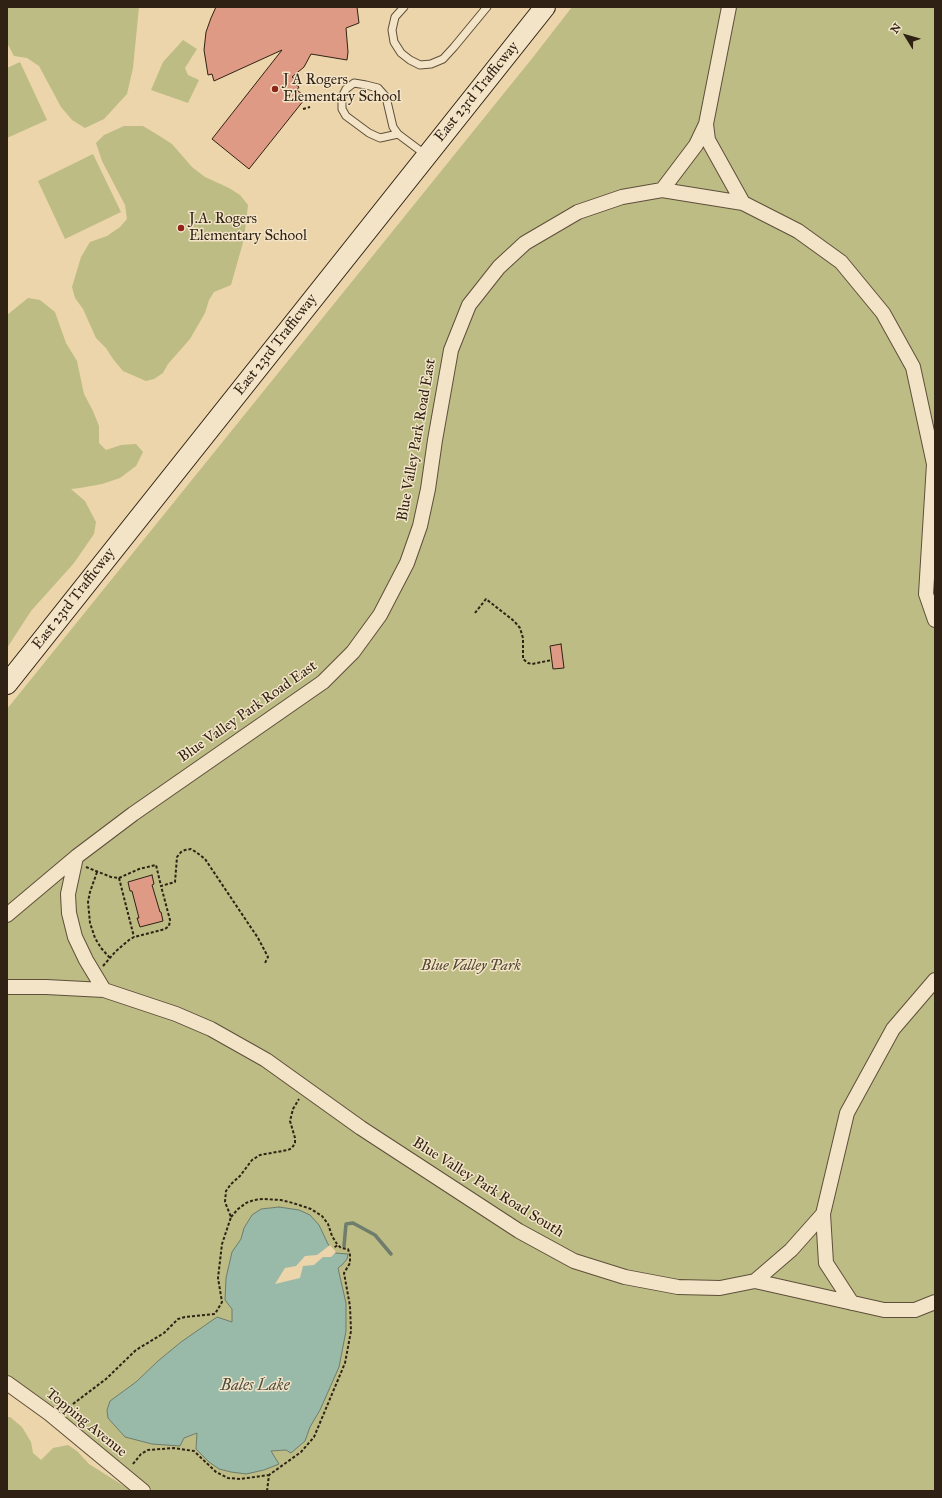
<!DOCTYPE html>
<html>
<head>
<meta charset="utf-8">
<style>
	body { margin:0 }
	#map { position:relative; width:942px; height:1498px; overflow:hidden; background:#ecd5aa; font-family:"IM FELL Great Primer",serif }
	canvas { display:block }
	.frame { position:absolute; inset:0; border:8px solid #2f2214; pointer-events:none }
	.north { position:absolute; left:886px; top:16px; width:40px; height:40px; -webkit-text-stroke:3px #f3e4c8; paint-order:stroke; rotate:307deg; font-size:11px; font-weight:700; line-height:16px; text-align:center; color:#2f2214 }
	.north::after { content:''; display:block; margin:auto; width:14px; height:18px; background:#2f2214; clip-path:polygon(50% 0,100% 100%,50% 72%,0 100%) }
</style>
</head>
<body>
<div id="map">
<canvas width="942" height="1498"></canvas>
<div class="frame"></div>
<div class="north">N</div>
</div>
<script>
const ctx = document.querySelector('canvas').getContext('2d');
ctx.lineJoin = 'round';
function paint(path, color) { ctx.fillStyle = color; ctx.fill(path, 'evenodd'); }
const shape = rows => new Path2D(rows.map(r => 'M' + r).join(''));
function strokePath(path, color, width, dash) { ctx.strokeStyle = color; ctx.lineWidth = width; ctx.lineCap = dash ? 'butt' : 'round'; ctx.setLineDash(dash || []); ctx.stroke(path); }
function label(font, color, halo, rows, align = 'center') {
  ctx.font = font + ' "IM FELL Great Primer",serif'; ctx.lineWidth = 3; ctx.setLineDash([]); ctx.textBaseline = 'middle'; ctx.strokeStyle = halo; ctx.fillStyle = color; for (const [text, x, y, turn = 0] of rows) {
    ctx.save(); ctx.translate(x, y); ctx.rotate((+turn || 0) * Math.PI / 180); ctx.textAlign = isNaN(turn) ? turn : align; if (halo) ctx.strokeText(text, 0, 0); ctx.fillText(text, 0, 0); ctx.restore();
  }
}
const green = shape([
	[7,7,139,7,133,68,127,94,104,119,85,128,72,120,61,107,39,66,27,58,14,56,7,43],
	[572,7,935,7,935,1491,153,1491,122,1466,7,1378,7,709,534,56],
	[183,40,197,49,185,68,188,75,199,80,188,103,151,90,163,62],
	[20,62,47,120,7,138,7,68],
	[124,126,143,126,158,135,172,144,192,167,205,177,229,188,240,195,248,205,244,239,231,285,214,292,209,300,205,313,190,339,168,364,163,373,154,379,146,381,123,371,113,359,106,348,96,338,83,309,75,298,72,287,81,257,90,242,107,236,120,227,127,219,125,205,102,161,96,143,104,135],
	[93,154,121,212,65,239,38,181],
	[28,298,40,300,55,312,66,343,77,361,84,394,93,411,99,426,99,443,106,450,121,445,136,444,143,452,136,466,120,478,102,484,80,488,71,489,85,501,96,522,94,534,74,563,31,611,7,648,7,315],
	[7,1417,10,1417,22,1427,31,1442,33,1453,41,1460,53,1448,68,1445,77,1451,89,1464,132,1491,7,1491]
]);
const water = shape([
	[279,1207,299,1210,310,1215,319,1225,328,1244,335,1253,348,1254,347,1259,342,1265,338,1268,346,1303,346,1331,339,1367,320,1410,310,1427,305,1441,291,1453,286,1450,271,1451,279,1464,264,1470,246,1474,231,1472,219,1469,209,1462,196,1449,197,1433,184,1438,180,1446,152,1444,125,1437,108,1418,107,1410,110,1401,136,1382,158,1361,181,1342,217,1317,232,1322,232,1309,225,1300,226,1278,232,1252,241,1239,244,1228,252,1215,261,1209,279,1207]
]);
const pier = shape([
	[330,1245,336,1252,331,1257,323,1257,314,1265,303,1266,300,1278,275,1284,285,1268,296,1266,305,1256,317,1255]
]);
const stream = shape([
	[344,1246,346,1224,353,1223,375,1235,391,1254]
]);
const building = shape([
	[216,7,357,7,359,23,346,28,348,52,347,60,311,54,304,67,292,77,298,81,295,84,299,87,297,90,302,94,299,97,304,100,249,169,212,139,282,50,214,81,212,74,208,75,204,50,206,32,211,18,216,7],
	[561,644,564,668,553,669,550,646,561,644],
	[152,875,154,884,152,885,160,912,161,912,163,921,140,927,137,918,139,918,132,891,130,891,128,882,152,875]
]);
const path = shape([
	[303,109,310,107],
	[475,613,486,599,514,621,520,628,523,638,523,659,528,663,532,664,552,660],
	[86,867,111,877,119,878,139,869,156,865,161,886,175,882,177,857,181,852,185,850,191,849,196,852,205,859,258,938,268,957,265,963],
	[97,872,90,892,88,902,90,923,95,938,101,948,110,958],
	[119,878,134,937],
	[103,966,116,951,129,940,134,937,165,929,169,926,170,920,161,886],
	[231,1217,238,1209,246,1203,254,1200,263,1199,281,1200,293,1203,311,1209,322,1216,328,1224,332,1236,337,1244],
	[65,1410,106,1379,136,1350,164,1333,178,1319,185,1317,215,1314,222,1302,218,1278,222,1244,231,1217,225,1202,226,1191,231,1184,240,1176,252,1160,260,1155,288,1150,292,1148,295,1143,295,1138,290,1121,293,1109,299,1099],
	[133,1464,141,1454,148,1450,174,1448,194,1451,216,1472,228,1478,240,1479,269,1475],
	[267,1491,269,1475,301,1452,314,1437,345,1363,351,1331,350,1306,344,1273,350,1263,350,1255,348,1249,341,1248,338,1245,333,1248]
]);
const lane = shape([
	[404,7,395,17,392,30,394,42,401,53,410,60,420,65,431,64,443,59,454,47,487,7],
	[398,134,380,138,369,133,346,116,342,109,342,97,346,89,354,83,366,85,378,88,386,97,393,127,398,134,426,155]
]);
const street = shape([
	[729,7,706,124,708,140,743,203,798,231,841,262,883,313,913,367,934,464,926,594,935,620],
	[662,190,696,145,706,124],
	[76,857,68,894,69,913,75,937,86,960,104,990],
	[7,915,76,857,133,814,323,682,353,652,380,615,407,563,420,526,428,489,435,440,451,350,469,305,499,267,525,243,578,212,622,197,662,190,743,203],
	[7,987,46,987,104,990,176,1014,211,1029,266,1060,361,1128,519,1231,574,1261,625,1277,678,1287,720,1288,755,1281,884,1310,915,1310,935,1302],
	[823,1214,826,1263,852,1303],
	[755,1281,791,1250,823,1214,847,1113,893,1029,935,980],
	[7,1383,50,1414,143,1491]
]);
const secondary = shape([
	[7,684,545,7]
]);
const markers = [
	[275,89,4,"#8f2418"],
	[181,228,4,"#8f2418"]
];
const poiNames = [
	["J A Rogers",283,80],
	["Elementary School",283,97],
	["J.A. Rogers",189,219],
	["Elementary School",189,236]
];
const streetNames = [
	["East 23rd Trafficway",477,92,-51],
	["East 23rd Trafficway",276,345,-52],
	["Blue Valley Park Road East",417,440,-80],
	["East 23rd Trafficway",74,599,-52],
	["Blue Valley Park Road East",248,712,-35],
	["Blue Valley Park Road South",488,1188,32],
	["Topping Avenue",86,1423,39]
];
const parkNames = [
	["Blue Valley Park",471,966]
];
const waterNames = [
	["Bales Lake",255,1386]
];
paint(green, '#bdbc85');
paint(water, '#99b9a9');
strokePath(water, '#6f7d6d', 1);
paint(pier, '#ecd5aa');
strokePath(stream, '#6f7d6d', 3.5);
paint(building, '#de9a84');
strokePath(building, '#2f2214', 1);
strokePath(lane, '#5e4f3a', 9);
strokePath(street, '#5e4f3a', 16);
strokePath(secondary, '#2f2214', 22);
strokePath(path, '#2f2214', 2, [3, 2]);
strokePath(lane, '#f3e4c8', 7);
strokePath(street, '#f3e4c8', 14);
strokePath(secondary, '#f3e4c8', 20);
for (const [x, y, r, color] of markers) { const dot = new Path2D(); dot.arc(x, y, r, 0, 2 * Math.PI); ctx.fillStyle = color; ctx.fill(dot); strokePath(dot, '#f3e4c8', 1.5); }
label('15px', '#2f2214', '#f3e4c8', poiNames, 'left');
label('15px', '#2f2214', '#f3e4c8', streetNames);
label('italic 15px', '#524830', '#f3e4c8', parkNames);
label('italic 16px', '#4f4f41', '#f3e4c8', waterNames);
</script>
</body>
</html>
